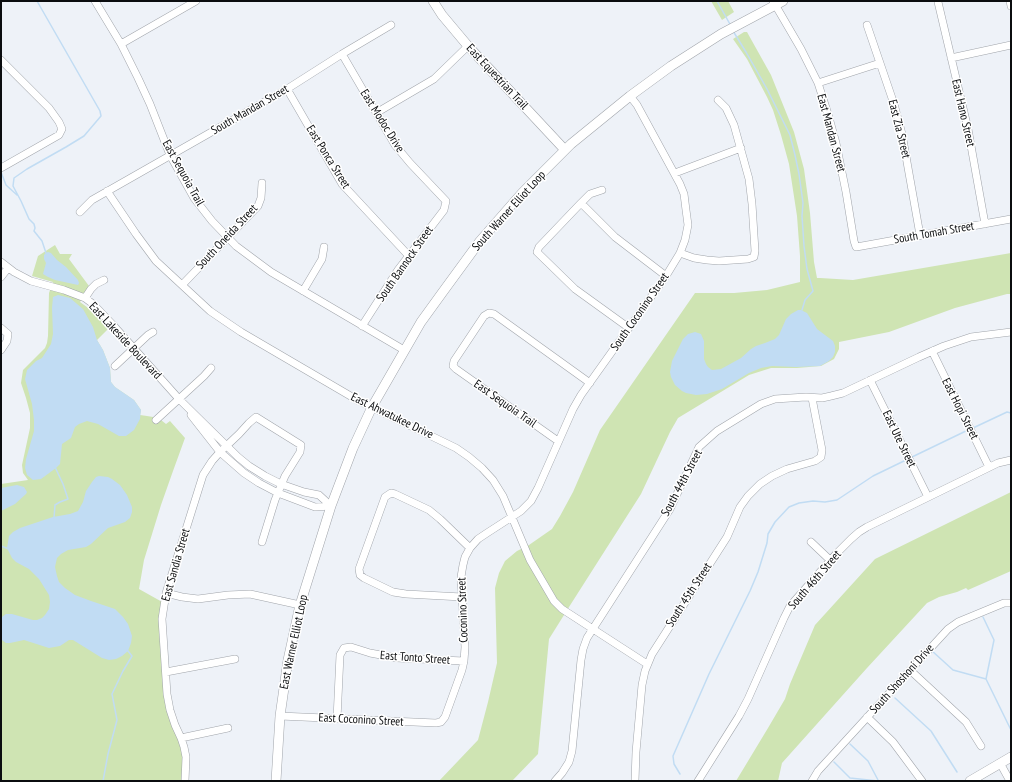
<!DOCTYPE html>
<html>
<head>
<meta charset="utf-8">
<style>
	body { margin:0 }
	#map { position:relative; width:1012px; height:782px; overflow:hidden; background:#eef2f8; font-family:"PT Sans Narrow",sans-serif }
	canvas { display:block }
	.frame { position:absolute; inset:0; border:2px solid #0b0d0f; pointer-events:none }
</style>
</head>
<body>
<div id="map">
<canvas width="1012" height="782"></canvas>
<div class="frame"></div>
</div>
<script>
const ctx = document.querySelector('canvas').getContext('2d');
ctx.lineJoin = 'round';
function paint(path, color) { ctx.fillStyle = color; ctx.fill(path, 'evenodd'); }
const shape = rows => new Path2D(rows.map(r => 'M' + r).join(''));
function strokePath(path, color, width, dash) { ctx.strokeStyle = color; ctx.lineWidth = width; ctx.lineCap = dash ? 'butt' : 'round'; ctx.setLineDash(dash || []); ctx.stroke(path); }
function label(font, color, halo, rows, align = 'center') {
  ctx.font = font + ' "PT Sans Narrow",sans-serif'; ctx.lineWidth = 3; ctx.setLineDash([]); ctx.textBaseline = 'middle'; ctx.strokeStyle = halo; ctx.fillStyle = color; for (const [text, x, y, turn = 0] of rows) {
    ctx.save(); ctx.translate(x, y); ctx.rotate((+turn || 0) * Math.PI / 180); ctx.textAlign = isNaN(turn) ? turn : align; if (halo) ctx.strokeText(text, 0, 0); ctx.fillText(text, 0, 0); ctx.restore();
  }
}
const green = shape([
	[711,1,728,1,734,12,722,20],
	[744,32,747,32,752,41,771,75,794,132,804,169,810,213,814,262,817,278,820,278,853,280,1011,253,1011,294,1007,294,955,308,889,332,839,342,839,349,834,359,821,366,797,368,771,368,749,375,678,418,670,432,641,494,569,607,549,639,538,754,512,781,439,781,478,740,488,702,497,663,495,588,499,573,505,561,517,551,529,545,552,529,560,516,573,492,600,430,695,293,734,293,767,290,800,282,800,256,797,216,789,164,781,135,773,110,767,97,747,59,733,39],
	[55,245,60,254,72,254,69,259,89,286,80,302,99,316,110,327,97,340,103,350,110,368,111,382,115,387,134,400,141,410,140,415,147,416,153,417,158,423,161,420,166,424,170,421,185,438,173,471,161,505,144,560,139,589,164,603,167,694,181,738,185,781,1,781,1,484,28,480,23,473,22,465,30,428,30,413,26,398,21,383,23,370,45,348,47,343,48,336,49,293,53,282,32,276,38,256],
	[1011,492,1011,571,968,590,966,588,957,592,939,597,927,603,867,668,782,763,778,781,736,781,768,728,785,699,790,684,815,625,875,559]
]);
const water = shape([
	[48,252,51,253,57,260,66,267,78,280,79,283,78,285,55,280,48,277,43,274,46,263,44,259,44,255,46,253],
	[58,295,70,298,83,309,93,327,97,340,103,350,110,368,111,382,115,387,134,400,141,410,140,419,134,430,126,436,119,436,98,424,87,421,79,424,75,427,71,438,62,444,60,464,56,468,41,479,33,480,27,475,25,468,26,459,34,431,34,420,32,404,25,379,27,370,36,361,42,358,51,344,53,334,52,308,53,297],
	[798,310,801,310,807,313,817,329,833,341,835,346,835,352,833,357,829,361,820,366,796,367,772,366,761,368,749,373,722,389,707,394,696,395,686,393,682,391,675,385,671,377,670,372,672,361,683,339,688,334,695,332,701,334,704,341,704,359,706,364,708,367,712,370,721,369,741,358,751,349,756,346,765,343,775,339,779,335,786,319,791,314],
	[99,476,108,477,112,479,120,485,127,495,132,507,132,512,130,518,125,522,108,528,91,544,86,547,68,550,61,554,57,558,55,567,57,576,59,582,65,588,75,595,91,601,115,609,123,617,128,624,132,636,131,643,128,651,122,656,116,659,109,660,102,658,73,640,69,640,60,646,49,648,24,640,10,643,6,643,2,640,1,639,1,619,2,617,6,614,12,614,33,620,37,620,42,618,45,615,49,609,50,602,49,595,39,579,29,569,16,562,12,558,7,548,9,536,13,532,20,528,53,517,70,514,78,511,83,502,86,491,92,482,96,477],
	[17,485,24,487,27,492,26,494,15,504,1,511,1,488]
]);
const stream = shape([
	[37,1,100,111,101,116,84,136,66,147,27,169,14,178,13,186,21,201,29,219,34,224,35,228,34,231,42,241,46,253],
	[717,1,731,26],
	[733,31,746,52,767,89,790,135,795,155,799,174,803,203,802,216,804,246,807,269,813,291,805,300,802,310],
	[1,172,6,185,17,195],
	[973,428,1007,412,1011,413],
	[912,457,968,430],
	[54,518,55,505,60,502,68,499,63,484,55,467],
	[1,546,9,549],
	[983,617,994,640,986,679],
	[931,650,953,670,986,679,1011,730],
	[895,698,931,731,957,772],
	[850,744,868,761,878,780],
	[834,762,850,778,878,781],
	[680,774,674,764,673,756,709,674,750,591,758,572,767,543,768,534,775,522,789,507,799,503,813,501,825,502,837,500,873,476,906,460],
	[103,781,108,754,117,720,112,694,123,671,132,656,128,651]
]);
const street = shape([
	[95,1,121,44,138,78,150,104,170,155,194,198,212,221,236,246,271,272,404,350],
	[773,1,801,49,818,83,828,114,836,143,846,192,854,241,856,247,862,246,1011,219],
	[1010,1,1011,6],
	[938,2,968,129,985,224],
	[867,25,894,104,902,134,920,235],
	[121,44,196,1],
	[342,54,395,145,410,163,446,201,444,210,398,270,362,326],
	[951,58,1011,45],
	[1,60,49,108,59,122,62,129,59,135,1,168],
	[818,83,880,63],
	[287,89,342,184,409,256],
	[376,113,434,79,468,46],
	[675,173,741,148],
	[602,190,590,194,581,203,539,247,537,252,575,289,629,328],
	[107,191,136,234,156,261,210,311,241,332,359,401,456,448,469,457,482,468,493,480,503,496,530,560,554,601,562,609,647,664],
	[581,203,615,237,666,276],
	[80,212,92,200,287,89,342,54,391,25],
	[680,253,694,258,707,260,719,261,748,259,754,257,755,251,752,204,749,179,734,125,726,108,718,100],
	[1,262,14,272,31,281,64,290,85,298,93,304,113,325,179,399,238,457,249,466,265,476,281,484,304,492,319,495,331,506],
	[1,277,8,268],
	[182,285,258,206,261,198,262,183],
	[303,291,322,259,324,247],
	[85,298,91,289,96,284,104,280],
	[1,328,8,334,7,341,1,350],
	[932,351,989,467],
	[115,366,148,335,153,332],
	[870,380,928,497],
	[191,415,220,452,244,473,259,483,278,493,315,507,331,506],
	[156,420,204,376,211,368],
	[558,441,456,369,453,366,454,361,484,316,489,313,494,314,590,383],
	[811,542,830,560],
	[166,593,182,597,198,599,228,595,250,594,300,605],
	[462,597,406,594,393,592,364,578,360,575,359,569,385,497,391,493,395,494,429,510,440,519,470,548],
	[910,670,966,722,981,746],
	[166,672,235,659],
	[280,716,436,723,441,722,445,717,462,670,464,661,465,647,461,577,463,565,465,557,470,548,478,539,487,533,521,511,531,501,538,488,573,409,581,395,666,276,680,253,685,240,688,225,686,210,684,194,680,184,637,105,630,96],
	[867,717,893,742,922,781],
	[337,719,340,655,344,648,351,647,370,653,397,658,464,661],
	[181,738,228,728],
	[1000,763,1010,781],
	[185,781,186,757,184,747,181,738,175,725,170,710,167,694,162,619,166,593,203,475,212,461,220,452,239,434,249,423,256,417,301,445,300,452,285,476,275,500,262,542],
	[555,781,562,773,569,762,572,751,581,660,583,649,587,638,670,509,699,447,717,431,761,404,775,399,806,397,822,398,831,396,843,393,919,357,944,346,971,337,1011,332],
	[635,781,636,752,642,685,645,671,652,654,727,537,740,507,748,496,760,484,772,476,787,469,815,461,821,457,822,450,812,398],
	[698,781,739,716,748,699,784,618,790,606,836,554,851,539,859,532,867,527,998,463,1011,460],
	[812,781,818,771,948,629,958,622,1004,603,1011,603]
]);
const secondary = shape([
	[433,1,442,15,468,46,565,150],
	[276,781,280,716,288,660,300,605,331,506,353,448,372,407,421,322,442,293,480,241,522,193,571,144,630,96,671,66,721,34,783,1],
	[970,781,1011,757]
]);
const streetNames = [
	["East Equestrian Trail",497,77,47],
	["South Mandan Street",250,110,-30],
	["East Hano Street",963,113,77],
	["East Modoc Drive",382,121,58],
	["East Zia Street",899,129,76],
	["East Mandan Street",831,133,75],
	["East Ponca Street",328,157,58],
	["East Sequoia Trail",183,173,61],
	["South Warner Elliot Loop",509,211,-48],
	["South Tomah Street",934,233,-10],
	["South Oneida Street",227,237,-47],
	["South Bannock Street",405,264,-55],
	["South Coconino Street",640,312,-55],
	["East Lakeside Boulevard",125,341,47],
	["East Sequoia Trail",505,404,35],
	["East Hopi Street",960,409,63],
	["East Ahwatukee Drive",392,416,26],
	["East Ute Street",899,439,64],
	["South 44th Street",682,483,-62],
	["East Sandia Street",176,565,-74],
	["South 46th Street",815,580,-49],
	["South 45th Street",689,595,-57],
	["Coconino Street",463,610,-92],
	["East Warner Elliot Loop",294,642,-78],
	["East Tonto Street",415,658,4],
	["South Shoshoni Drive",902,679,-48],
	["East Coconino Street",361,720,3]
];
paint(green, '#cfe4b3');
paint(water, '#c1dcf3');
strokePath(stream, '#c1dcf3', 1.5);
strokePath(street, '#a0a4aa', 8);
strokePath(secondary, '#a0a4aa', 10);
strokePath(street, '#fff', 7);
strokePath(secondary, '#fff', 9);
label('12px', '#0b0d0f', '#fff', streetNames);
</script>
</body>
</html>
